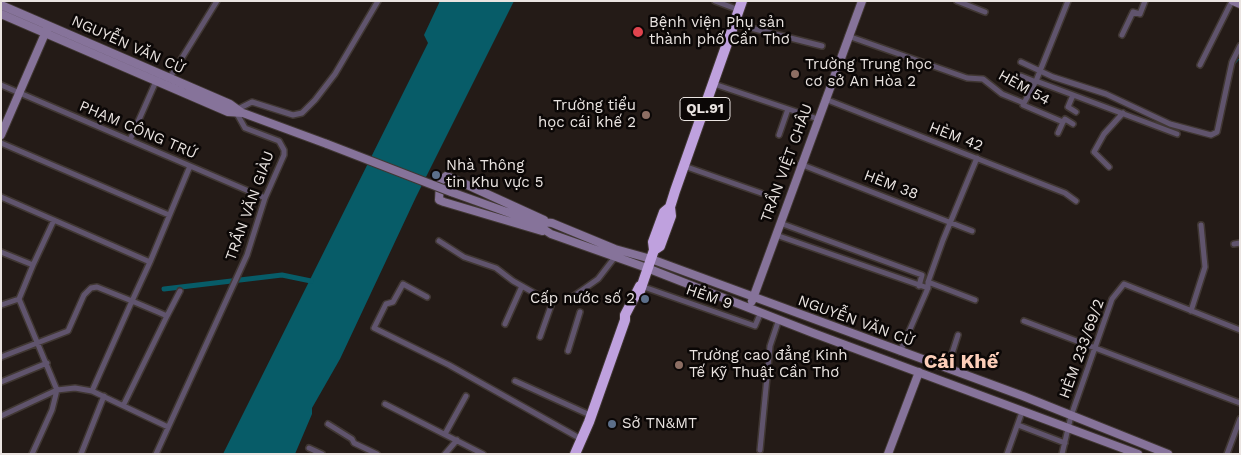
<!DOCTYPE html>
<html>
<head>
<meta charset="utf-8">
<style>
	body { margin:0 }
	#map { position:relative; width:1241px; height:455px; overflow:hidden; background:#241b17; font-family:"Work Sans",sans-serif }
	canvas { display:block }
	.frame { position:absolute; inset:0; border:2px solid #eae4e1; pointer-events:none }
</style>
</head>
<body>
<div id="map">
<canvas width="1241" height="455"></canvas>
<div class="frame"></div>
</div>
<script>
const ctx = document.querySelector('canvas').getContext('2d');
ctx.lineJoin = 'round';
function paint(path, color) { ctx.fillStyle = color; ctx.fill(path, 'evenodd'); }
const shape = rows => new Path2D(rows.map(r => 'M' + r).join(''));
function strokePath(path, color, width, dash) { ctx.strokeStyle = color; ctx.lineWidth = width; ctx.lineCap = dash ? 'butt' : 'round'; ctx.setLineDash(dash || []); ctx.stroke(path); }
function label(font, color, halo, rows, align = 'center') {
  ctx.font = font + ' "Work Sans",sans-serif'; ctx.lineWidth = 5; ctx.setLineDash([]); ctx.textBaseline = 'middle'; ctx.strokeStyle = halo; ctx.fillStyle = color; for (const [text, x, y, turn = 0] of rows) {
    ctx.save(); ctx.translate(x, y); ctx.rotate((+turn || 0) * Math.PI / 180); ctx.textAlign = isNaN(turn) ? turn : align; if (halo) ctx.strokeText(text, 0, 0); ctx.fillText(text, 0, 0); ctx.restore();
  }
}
const water = shape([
	[440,1,514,1,416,197,340,359,312,408,312,414,295,454,223,454,428,43,424,35]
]);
const stream = shape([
	[1233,66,1240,58],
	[1225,106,1228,95]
]);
const canal = shape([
	[164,289,282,275,311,281]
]);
const street = shape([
	[715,1,739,10],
	[957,1,985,12],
	[735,24,822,46],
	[1122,35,1133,12,1140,14,1145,1],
	[848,36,967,78,983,79,1002,94,1024,103,1023,105,1063,122,1058,133],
	[1021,62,1053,77,1106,94,1170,124,1211,135,1217,132,1232,62,1240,46],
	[1200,65,1232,1],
	[1021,76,1036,82],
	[169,79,217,1],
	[1036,81,1177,134],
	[714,84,818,119],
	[1,85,265,198],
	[1073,95,1068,107,1076,112],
	[825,99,1065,193,1076,201],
	[1024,103,1036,81,1068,1],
	[238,109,252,102,293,115,302,113,315,100,335,74,378,1],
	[1063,122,1065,119,1073,124],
	[779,135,788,109],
	[130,140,157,79],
	[1,143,169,215],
	[800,164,972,231],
	[684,166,761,193],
	[1109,167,1094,152,1104,134,1123,113],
	[1,197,150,262,190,166],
	[780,223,922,275,919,286],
	[776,235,928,288,900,352],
	[439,241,464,257,496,268,513,281,552,303,540,337],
	[1234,244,1240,243],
	[1,252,33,265,54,220],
	[928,282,975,300],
	[641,286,755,326,761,312],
	[928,288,928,282,943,240,977,158],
	[427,297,403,284,393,302,386,304,374,328,449,365,581,439],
	[571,298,598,279,615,257],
	[19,299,57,390,75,388,92,391,168,427],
	[1,305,19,299,33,265],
	[1191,311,1205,267,1201,225],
	[167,316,180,291],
	[1024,321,1240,403],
	[505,324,522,286],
	[568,351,580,312],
	[1,357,68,331,84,295,91,288,97,287,132,301,150,262],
	[947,369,958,335],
	[515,381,590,415],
	[1,382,47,363],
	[92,391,132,301,158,312,167,316,124,404],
	[385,404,483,454],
	[1,416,57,390],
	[328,424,352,439,354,443,377,454],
	[1018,425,1065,443],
	[445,434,466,396],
	[309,448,322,454],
	[760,450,770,346,779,319],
	[32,454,52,410,57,390],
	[81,454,104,396],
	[156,454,247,255,265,198,284,155,284,150,279,141,245,128,236,112],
	[445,454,457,440],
	[1007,454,1022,412],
	[1062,454,1071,416,1112,299,1124,284,1240,330],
	[1227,454,1240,419]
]);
const secondary = shape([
	[1233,1,1240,4],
	[1,5,230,104,241,112],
	[1,14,228,112,243,113,327,144],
	[1,135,47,29],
	[451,192,532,221,552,223,615,249,651,259,1023,396,1168,454],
	[533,222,551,234,647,268,813,333,1138,454],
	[542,231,444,202,439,200,440,182,446,176,452,178,544,220],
	[752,301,862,1],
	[888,454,919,372]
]);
const highway = shape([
	[654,250,660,246,664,235,671,216,670,207,675,191,742,1],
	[640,291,654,250,653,242,664,212,670,207],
	[575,454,589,422,625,320,625,315,640,286]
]);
const secondaryBridge = shape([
	[327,144,451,192]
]);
const markers = [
	[638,32,6,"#e0444e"],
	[795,74,5,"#8d6e63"],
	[646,115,5,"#8d6e63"],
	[436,175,5,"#5c6f8a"],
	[645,299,5,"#5c6f8a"],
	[679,365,5,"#8d6e63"],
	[612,424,5,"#5c6f8a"]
];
const shields = [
	[705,109,50]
];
const shieldNames = [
	["QL.91",705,109]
];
const poiNames = [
	["Bệnh viện Phụ sản",649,23],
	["thành phố Cần Thơ",649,40],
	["Trường Trung học",805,65],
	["cơ sở An Hòa 2",805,82],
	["Trường tiểu",636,106,"right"],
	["học cái khế 2",636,123,"right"],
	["Nhà Thông",446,166],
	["tin Khu vực 5",446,183],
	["Cấp nước số 2",635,299,"right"],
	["Trường cao đẳng Kinh",689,356],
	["Tế Kỹ Thuật Cần Thơ",689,373],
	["Sở TN&MT",622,424]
];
const streetNames = [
	["NGUYỄN VĂN CỪ",128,45,24],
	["HÈM 54",1024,88,29],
	["PHẠM CÔNG TRỨ",138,130,23],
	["HÈM 42",956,137,21],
	["TRẦN VIỆT CHÂU",787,163,-70],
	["HÈM 38",891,185,21],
	["TRẦN VĂN GIÀU",250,206,-70],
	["HẺM 9",709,297,19],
	["NGUYỄN VĂN CỪ",856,321,20],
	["HẺM 233/69/2",1082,349,-70]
];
const districtNames = [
	["Cái Khế",961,362]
];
paint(water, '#075c68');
strokePath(stream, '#075c68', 1);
strokePath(canal, '#075c68', 5);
strokePath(street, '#403733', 8);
strokePath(secondary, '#403733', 10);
strokePath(highway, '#403733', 12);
strokePath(street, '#60546d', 5);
strokePath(secondary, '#86739a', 8);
strokePath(highway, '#bfa1de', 10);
strokePath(secondaryBridge, '#403733', 10, []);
strokePath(secondaryBridge, '#86739a', 8);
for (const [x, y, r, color] of markers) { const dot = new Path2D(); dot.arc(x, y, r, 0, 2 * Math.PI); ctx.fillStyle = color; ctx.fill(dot); strokePath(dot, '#0b0706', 2); }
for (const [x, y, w] of shields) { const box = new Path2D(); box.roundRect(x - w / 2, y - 11.5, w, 23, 4); ctx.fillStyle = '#0b0706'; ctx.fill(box); strokePath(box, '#eae4e1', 1); }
label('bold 14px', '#eae4e1', null, shieldNames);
label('15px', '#eae4e1', '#0b0706', poiNames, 'left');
label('15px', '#eae4e1', '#0b0706', streetNames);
label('bold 20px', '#fcceb9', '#0b0706', districtNames);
</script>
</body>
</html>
